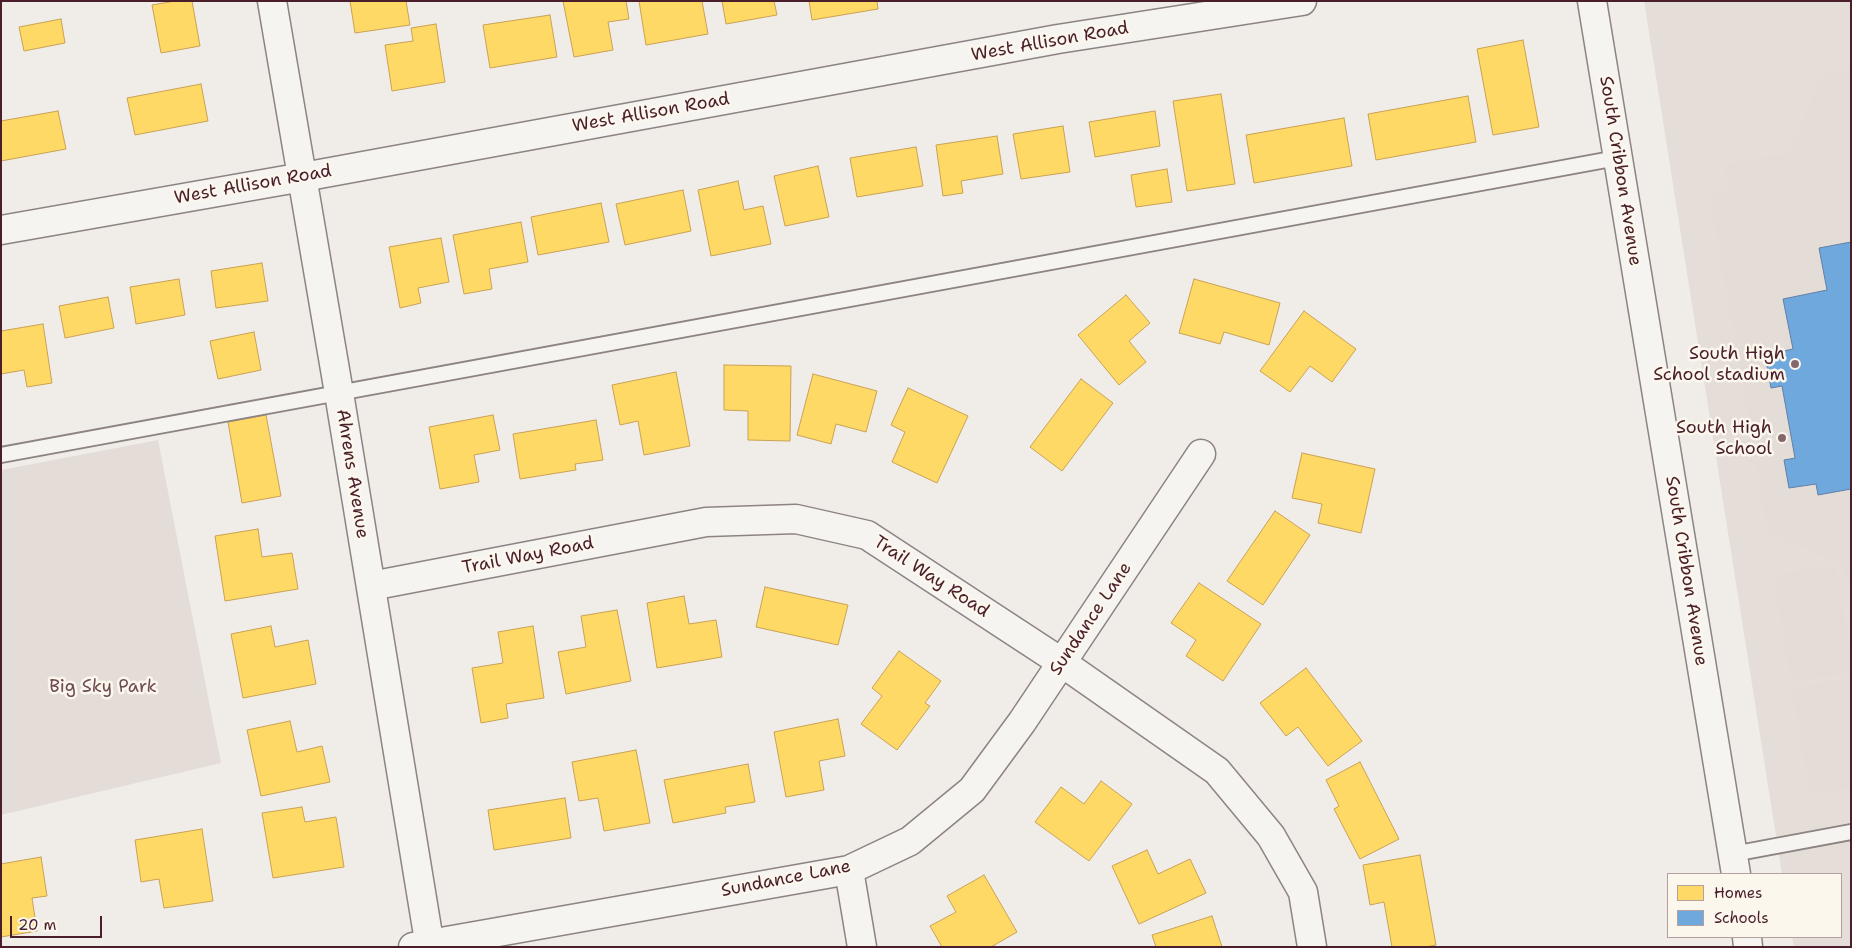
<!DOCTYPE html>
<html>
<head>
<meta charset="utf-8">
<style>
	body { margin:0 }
	#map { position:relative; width:1852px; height:948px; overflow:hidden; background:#f0ede8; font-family:"Shantell Sans",sans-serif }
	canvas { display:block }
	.frame { position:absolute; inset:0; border:2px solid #4a1f2b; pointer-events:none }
	.legend { position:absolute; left:1667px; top:873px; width:175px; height:65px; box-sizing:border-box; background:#fbf7ec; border:1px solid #b4a19f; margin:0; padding:6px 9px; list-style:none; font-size:15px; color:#4a1f2b }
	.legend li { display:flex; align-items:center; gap:10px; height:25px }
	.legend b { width:25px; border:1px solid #b4a19f }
	.scale { position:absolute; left:10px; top:916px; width:92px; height:22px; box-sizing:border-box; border:2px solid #4a1f2b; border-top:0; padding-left:6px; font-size:15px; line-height:18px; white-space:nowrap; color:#4a1f2b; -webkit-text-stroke:4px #fbf7ec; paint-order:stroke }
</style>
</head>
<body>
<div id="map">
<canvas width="1852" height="948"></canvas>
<div class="frame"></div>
<ul class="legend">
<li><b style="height:14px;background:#ffd966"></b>Homes</li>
<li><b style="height:14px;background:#6fa8dc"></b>Schools</li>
</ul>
<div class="scale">20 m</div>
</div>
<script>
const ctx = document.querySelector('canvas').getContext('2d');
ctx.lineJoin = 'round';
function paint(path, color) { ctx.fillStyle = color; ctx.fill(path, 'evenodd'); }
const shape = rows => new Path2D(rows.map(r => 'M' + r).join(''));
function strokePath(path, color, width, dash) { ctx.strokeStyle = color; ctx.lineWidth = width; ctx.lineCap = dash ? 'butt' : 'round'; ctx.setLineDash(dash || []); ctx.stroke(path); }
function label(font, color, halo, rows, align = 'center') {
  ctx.font = font + ' "Shantell Sans",sans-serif'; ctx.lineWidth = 5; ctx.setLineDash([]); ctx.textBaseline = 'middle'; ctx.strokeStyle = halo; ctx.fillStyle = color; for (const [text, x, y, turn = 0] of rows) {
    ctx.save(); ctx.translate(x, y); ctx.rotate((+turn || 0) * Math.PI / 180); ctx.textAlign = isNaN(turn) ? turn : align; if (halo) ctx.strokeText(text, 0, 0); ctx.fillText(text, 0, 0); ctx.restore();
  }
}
const built = shape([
	[1644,1,1851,1,1851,947,1794,947,1792,937,1841,937,1841,874,1782,874]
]);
const green = shape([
	[1851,69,1851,576,1844,577,1842,565,1768,532,1710,196,1728,192,1724,164,1790,153,1823,74],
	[158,440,221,763,1,815,1,470],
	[1835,565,1851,662,1851,672,1791,682,1773,575],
	[1851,678,1851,788,1810,794,1792,688]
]);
const homes = shape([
	[175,1,192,1,200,46,161,53,152,5,175,1],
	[350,1,406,1,410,25,355,33,350,1],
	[563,1,626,1,629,19,608,22,613,50,574,57,563,1],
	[639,1,702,1,708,34,646,45,639,1],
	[722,1,774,1,777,15,726,24,722,1],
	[809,1,877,1,878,9,812,20,809,1],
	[550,15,557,57,490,68,483,25,550,15],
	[61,19,65,43,24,51,19,27,61,19],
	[436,24,445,82,392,91,385,45,413,41,411,28,436,24],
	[1523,40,1539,127,1493,135,1477,49,1523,40],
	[201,84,208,121,135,135,127,98,201,84],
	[1221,94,1235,184,1187,191,1173,101,1221,94],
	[1468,96,1476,142,1376,160,1368,114,1468,96],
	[58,111,66,149,1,161,1,121,58,111],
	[1155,111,1160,146,1095,157,1089,122,1155,111],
	[1344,118,1352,166,1254,183,1246,135,1344,118],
	[1063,126,1070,172,1021,179,1013,134,1063,126],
	[997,136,1003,174,961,181,963,193,943,196,936,145,997,136],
	[916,147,923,186,857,197,850,158,916,147],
	[818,166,829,217,785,226,774,176,818,166],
	[1167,169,1172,202,1136,207,1131,175,1167,169],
	[738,181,744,210,763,206,771,244,711,256,698,190,738,181],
	[683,190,691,231,625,245,616,204,683,190],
	[601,203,609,242,538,255,531,217,601,203],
	[521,222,528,262,489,269,492,289,464,294,453,235,521,222],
	[441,238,449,282,418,288,421,303,400,308,389,247,441,238],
	[262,263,268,301,216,308,211,271,262,263],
	[179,279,185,315,136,324,130,287,179,279],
	[1194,279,1280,303,1269,345,1224,332,1220,344,1179,333,1194,279],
	[1126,295,1150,323,1129,341,1146,362,1119,385,1078,335,1126,295],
	[108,297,114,328,65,338,59,306,108,297],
	[1304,311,1356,349,1332,382,1310,366,1290,392,1260,371,1304,311],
	[43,324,52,383,27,387,24,370,1,374,1,331,43,324],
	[254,332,261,370,218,379,210,341,254,332],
	[724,365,791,366,790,441,748,440,748,411,724,410,724,365],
	[676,372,690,446,644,455,638,421,620,425,612,385,676,372],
	[813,374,877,391,866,432,836,424,831,444,797,435,813,374],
	[1081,379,1113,403,1062,471,1030,447,1081,379],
	[908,388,968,416,937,483,892,462,905,432,891,425,908,388],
	[266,415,281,496,242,503,228,422,266,415],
	[493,415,500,450,474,455,479,482,440,489,429,427,493,415],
	[596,420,603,460,575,464,576,470,520,479,513,434,596,420],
	[1302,453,1375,469,1361,533,1318,523,1322,504,1292,498,1302,453],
	[1275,511,1310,535,1263,605,1227,581,1275,511],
	[258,529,262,557,292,553,298,589,225,601,215,536,258,529],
	[1199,583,1261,624,1223,681,1186,656,1196,640,1171,623,1199,583],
	[765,587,848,605,838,645,756,627,765,587],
	[684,596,689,624,716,620,722,657,657,668,647,603,684,596],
	[617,610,631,681,566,694,558,652,586,647,581,616,617,610],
	[271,626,275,647,308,640,316,684,243,698,231,634,271,626],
	[533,626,544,698,506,704,508,718,481,723,472,668,503,663,498,632,533,626],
	[899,651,941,681,925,703,930,706,897,750,861,724,882,696,872,688,899,651],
	[1306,668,1362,741,1328,766,1298,727,1286,736,1260,703,1306,668],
	[838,719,845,756,819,761,824,790,786,797,774,732,838,719],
	[290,721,297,752,322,746,330,782,261,796,247,730,290,721],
	[636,750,650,823,604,831,598,798,579,801,572,762,636,750],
	[1360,762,1399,839,1360,859,1334,809,1339,806,1326,780,1360,762],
	[748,764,755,802,725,807,726,813,673,823,664,780,748,764],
	[1101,781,1132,804,1089,861,1035,822,1061,787,1084,804,1101,781],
	[565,798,571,838,494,850,488,810,565,798],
	[302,807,305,822,336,817,344,867,273,878,262,813,302,807],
	[202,829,213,901,164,908,159,879,141,882,135,840,202,829],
	[1147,850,1158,874,1190,859,1206,893,1139,924,1112,866,1147,850],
	[1420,855,1436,945,1425,947,1392,947,1384,902,1370,905,1363,865,1420,855],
	[41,857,47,896,32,898,37,931,1,937,1,864,41,857],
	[984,875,1017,932,991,947,942,947,930,926,956,912,947,896,984,875],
	[1212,916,1222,947,1156,947,1152,935,1212,916]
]);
const schools = shape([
	[1851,242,1851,489,1818,495,1816,484,1789,488,1784,460,1795,458,1782,386,1771,388,1765,355,1793,349,1783,299,1827,290,1819,248,1851,242]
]);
const lane = shape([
	[1,455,1617,158],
	[1733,854,1851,832]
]);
const street = shape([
	[272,1,339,393,430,947],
	[1,230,303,177,1058,39,1302,1],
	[371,586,706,522,796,519,867,535,1061,662,1217,771,1271,836,1303,892,1312,947],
	[849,870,862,947],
	[413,947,849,870,910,841,972,790,1022,722,1201,454]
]);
const secondary = shape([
	[1592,1,1736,874],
	[1747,937,1748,947]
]);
const markers = [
	[1795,364,5,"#84676d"],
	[1782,438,5,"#84676d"]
];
const streetNames = [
	["West Allison Road",1050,42,-10],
	["West Allison Road",651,113,-10],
	["South Cribbon Avenue",1620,171,81],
	["West Allison Road",253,185,-10],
	["Ahrens Avenue",352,474,81],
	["Trail Way Road",528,556,-11],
	["South Cribbon Avenue",1686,571,81],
	["Trail Way Road",931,577,33],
	["Sundance Lane",1091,619,-56],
	["Sundance Lane",786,879,-11]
];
const poiNames = [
	["South High",1785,354],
	["School stadium",1785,375],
	["South High",1772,428],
	["School",1772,449]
];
const parkNames = [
	["Big Sky Park",103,687]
];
paint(built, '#e5ddd7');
paint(green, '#e4ddd7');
paint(homes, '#ffd966');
strokePath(homes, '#c9a154', 1);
paint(schools, '#6fa8dc');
strokePath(schools, '#647fa7', 1);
strokePath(lane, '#8d8383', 18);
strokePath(street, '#8d8383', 31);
strokePath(secondary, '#8d8383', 31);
strokePath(lane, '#f5f4f0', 14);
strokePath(street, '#f5f4f0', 28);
strokePath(secondary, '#f5f4f0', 28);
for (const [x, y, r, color] of markers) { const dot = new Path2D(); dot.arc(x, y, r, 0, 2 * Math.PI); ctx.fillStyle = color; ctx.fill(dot); strokePath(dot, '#fbf7ec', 2); }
label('18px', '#4a1f2b', '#fbf7ec', streetNames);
label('18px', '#4a1f2b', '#fbf7ec', poiNames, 'right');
label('18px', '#6e4b52', '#fbf7ec', parkNames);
</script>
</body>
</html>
